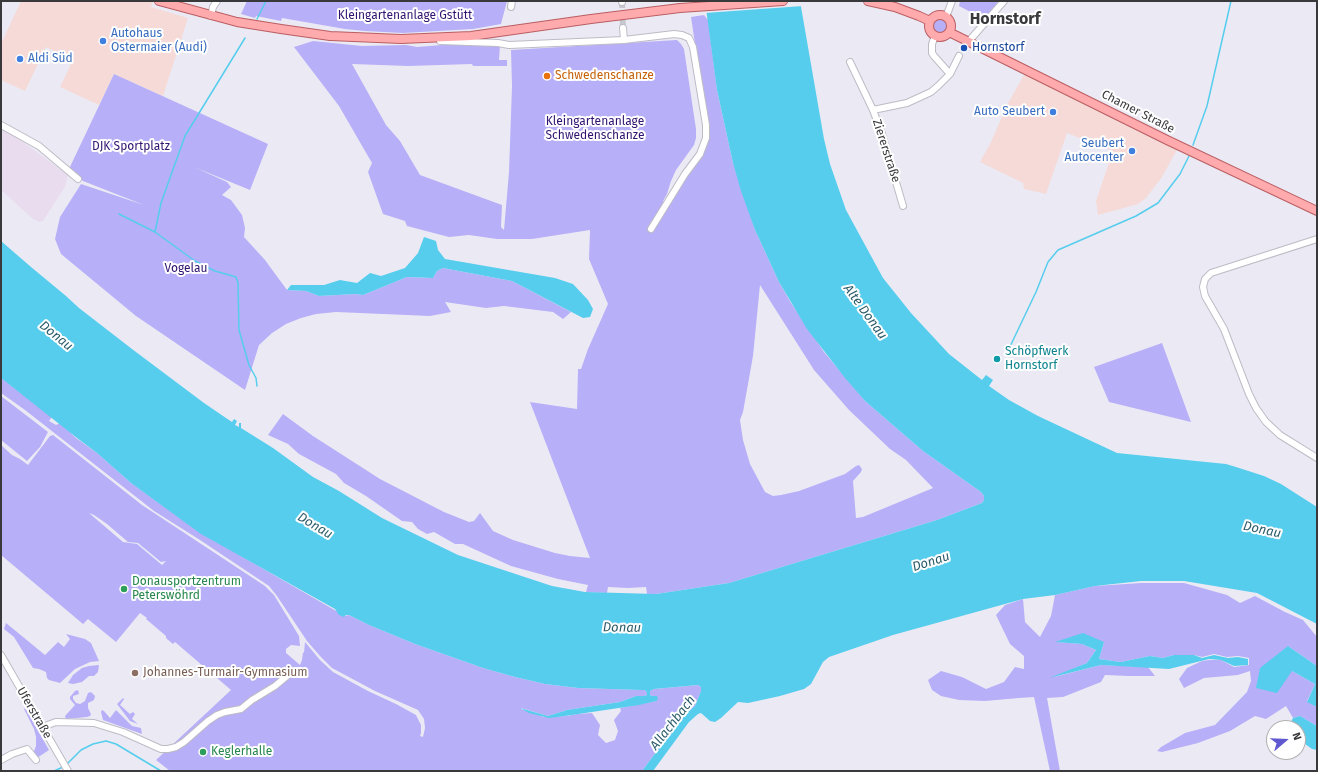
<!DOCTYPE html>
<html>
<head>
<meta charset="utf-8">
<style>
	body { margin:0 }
	#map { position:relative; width:1318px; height:772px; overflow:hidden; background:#ebeaf4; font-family:"Fira Sans",sans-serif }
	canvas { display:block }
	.frame { position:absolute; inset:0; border:2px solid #39393c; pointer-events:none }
	.north { position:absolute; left:1266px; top:720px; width:40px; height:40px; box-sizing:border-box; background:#fff; border:1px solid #b0b0b1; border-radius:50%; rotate:71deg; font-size:11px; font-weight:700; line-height:16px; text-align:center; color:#39393c }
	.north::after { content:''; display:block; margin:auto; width:14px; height:18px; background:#6058d1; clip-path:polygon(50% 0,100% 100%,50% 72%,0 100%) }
</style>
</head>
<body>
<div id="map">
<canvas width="1318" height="772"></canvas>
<div class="frame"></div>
<div class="north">N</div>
</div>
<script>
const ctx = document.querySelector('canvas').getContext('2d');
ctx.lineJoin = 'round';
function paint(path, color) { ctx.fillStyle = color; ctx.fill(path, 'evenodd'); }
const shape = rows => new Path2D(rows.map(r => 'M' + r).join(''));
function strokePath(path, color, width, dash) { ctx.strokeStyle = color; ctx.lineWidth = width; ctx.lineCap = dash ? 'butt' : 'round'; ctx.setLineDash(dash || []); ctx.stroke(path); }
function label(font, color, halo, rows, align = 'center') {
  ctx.font = font + ' "Fira Sans",sans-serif'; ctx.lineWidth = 4; ctx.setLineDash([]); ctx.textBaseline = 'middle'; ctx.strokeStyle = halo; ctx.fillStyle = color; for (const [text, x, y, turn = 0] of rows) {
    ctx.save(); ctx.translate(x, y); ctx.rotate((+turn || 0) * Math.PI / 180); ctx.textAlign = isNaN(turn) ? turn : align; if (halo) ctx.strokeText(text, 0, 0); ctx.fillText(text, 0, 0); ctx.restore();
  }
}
const commercial = shape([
	[21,1,153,1,151,7,188,18,163,96,114,74,99,105,60,87,72,62,70,59,46,47,25,91,1,80,1,44],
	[1025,73,1178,148,1162,177,1146,198,1138,204,1098,215,1096,201,1113,151,1067,133,1046,194,1024,189,1023,183,980,162,991,142,1007,105]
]);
const industrial = shape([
	[1,129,16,137,68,175,65,187,43,221,39,222,33,219,1,190]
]);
const green = shape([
	[247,1,507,1,501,24,473,29,403,33,365,31,345,29,282,18,281,21,256,16,255,18,241,14],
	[960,1,999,1,984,19,959,6],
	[704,15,708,20,717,90,733,163,755,230,779,282,791,303,824,352,865,401,923,451,981,492,984,496,984,500,982,503,937,520,729,583,656,594,647,594,646,587,628,588,608,587,607,593,586,592,588,585,558,579,511,566,463,544,455,544,434,532,427,534,418,529,412,522,402,521,366,496,344,483,336,474,299,454,288,444,268,435,283,414,313,436,380,479,444,512,469,522,474,521,480,513,493,531,513,540,555,553,570,556,590,558,530,402,577,409,578,369,581,369,588,349,608,304,589,259,590,230,532,239,497,239,469,235,449,237,407,226,405,221,383,214,368,172,372,163,339,106,294,47,313,41,362,46,406,45,417,47,442,45,500,45,499,60,507,60,507,66,473,66,472,64,408,66,352,64,386,125,400,141,420,175,502,205,501,227,504,230,509,172,512,86,511,50,677,40,681,44,684,49,696,129,696,138,694,145,676,170,671,181,667,194,663,201,670,202,689,170,708,130,691,17],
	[760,285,814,370,849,410,890,449,906,460,933,488,863,517,856,518,853,481,861,472,862,469,859,465,856,466,845,474,799,491,781,495,773,496,765,492,750,464,743,440,740,420,743,412,753,356],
	'932 26a8 8 0 1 1 16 0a8 8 0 1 1-16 0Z',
	[114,74,268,144,250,190,194,167,227,182,231,187,222,195,231,200,242,215,245,228,244,237,265,260,287,290,306,291,319,296,355,294,363,295,407,277,433,278,437,271,443,268,512,281,571,312,563,319,553,312,504,306,486,308,445,302,451,312,430,316,336,312,316,314,301,318,286,324,272,333,259,345,245,390,136,316,61,254,55,239,60,217,81,184,144,205,83,181,69,169],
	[1162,343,1191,422,1109,402,1094,367],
	[1,378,52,417,49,421,56,425,60,423,76,438,97,453,131,483,201,533,345,616,349,615,369,625,415,644,483,668,515,677,545,684,578,688,641,690,645,690,647,693,647,695,644,696,636,696,620,702,567,710,548,716,521,708,521,709,544,717,567,716,577,714,592,713,600,725,598,735,606,743,615,740,618,731,614,720,621,711,620,708,656,701,655,696,652,696,650,695,650,691,654,689,698,685,701,687,701,691,695,706,683,716,642,771,170,771,156,760,231,690,175,642,173,644,167,639,166,638,166,636,146,619,147,618,140,613,116,642,88,619,83,624,1,555,1,445,12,455,20,459,28,465,50,436,53,435,142,505,265,586,274,595,299,636,300,646,291,645,286,649,286,653,300,665,302,660,303,652,304,653,305,642,320,660,333,672,368,691,396,704,416,715,421,725,421,733,420,736,423,737,425,728,424,719,418,710,375,691,332,668,320,656,307,641,277,596,269,586,200,540,154,511,25,410,1,393],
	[89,513,94,515,107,524,128,542,138,543,161,562,166,561,162,565,137,544,123,542],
	[1,396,48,432,40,447,27,461,1,440],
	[1141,583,1184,583,1227,595,1240,603,1255,596,1285,612,1303,620,1317,637,1317,666,1288,646,1292,671,1315,684,1307,701,1317,707,1317,726,1300,716,1293,718,1286,706,1266,719,1255,716,1230,731,1198,743,1162,752,1157,751,1161,747,1185,733,1215,725,1247,692,1251,681,1250,671,1238,675,1204,678,1184,688,1179,679,1187,668,1202,661,1209,660,1221,660,1234,667,1249,665,1249,658,1238,656,1227,657,1214,654,1202,657,1194,655,1174,655,1163,658,1150,656,1121,662,1099,659,1104,642,1057,642,1082,644,1096,650,1087,663,1054,677,1101,665,1148,667,1155,676,1129,676,1105,675,1101,682,1063,697,1047,698,1060,771,1050,771,1034,697,1019,698,985,701,959,700,941,696,932,690,928,680,941,671,962,677,986,689,1004,682,1015,667,1024,669,1024,656,1010,644,996,615,1005,605,1023,599,1025,622,1040,637,1051,616,1055,595,1095,586],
	[6,623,45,655,58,642,64,647,70,639,66,634,85,639,91,643,99,661,90,662,75,669,60,683,49,680,47,678,46,672,39,669,33,668,14,637,4,629],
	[99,665,98,672,94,676,89,676,82,682,73,684,68,683,73,675,82,668,89,666],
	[78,690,79,694,73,696,73,699,76,703,80,704,85,701,88,693,91,692,95,696,94,700,88,703,88,708,91,714,90,716,87,717,66,719,65,716,75,705,70,699,70,697,75,691],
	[123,698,124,699,120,705,130,714,133,712,135,714,132,719,138,724,130,721,117,704],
	[25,708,49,750,37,758,33,754,36,746,36,737,34,729,24,709],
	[102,710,104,711,110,718,116,710,132,726,141,728,142,734,103,720,101,712]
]);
const water = shape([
	[705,1,800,1,824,139,830,164,846,210,883,278,911,313,949,354,982,380,986,375,993,380,989,386,1009,400,1038,416,1117,453,1226,464,1236,467,1264,476,1281,484,1317,507,1317,624,1257,593,1184,581,1141,581,1095,586,1055,595,1023,599,893,635,829,657,823,662,811,684,804,689,780,696,748,703,738,702,721,718,715,722,710,721,701,713,698,714,689,722,653,771,642,771,683,716,695,706,701,691,701,687,698,685,654,689,650,691,650,695,652,696,657,696,658,699,656,701,639,705,565,716,549,718,529,713,520,708,548,716,567,710,620,702,636,696,644,696,647,695,647,693,645,690,641,690,578,688,545,684,515,677,483,668,415,644,369,625,349,615,346,615,344,617,339,615,335,609,201,534,131,483,97,453,77,438,1,378,1,241,31,267,66,296,79,308,132,349,204,403,226,418,228,415,226,418,232,422,234,419,237,421,235,425,239,427,239,423,241,423,241,428,273,448,313,477,339,491,382,518,458,555,552,586,585,592,656,594,729,583,937,520,982,503,984,500,984,496,981,492,923,451,865,401,845,378,807,329,779,282,755,230,741,191,733,163,717,90],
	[424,237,436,241,438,250,445,259,555,278,573,284,588,300,593,309,590,317,583,318,512,281,443,268,437,271,433,278,407,277,363,295,355,294,319,296,306,291,287,290,291,285,324,285,340,280,357,283,370,273,381,276,405,268,418,253],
	[1083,633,1104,642,1099,659,1121,662,1150,656,1163,658,1174,655,1194,655,1202,658,1214,655,1228,658,1238,657,1248,659,1248,665,1234,666,1221,660,1209,659,1169,669,1101,665,1049,678,1087,663,1096,650,1082,644,1055,642],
	[1288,646,1317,666,1317,707,1307,702,1315,684,1292,671,1277,693,1256,688,1260,668],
	[1300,716,1317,726,1317,750,1312,749,1298,739,1298,728,1288,728,1293,718]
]);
const pier = shape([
	[703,1,802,1,803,6,705,13]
]);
const stream = shape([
	[257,19,266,1],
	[1193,145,1207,106,1231,1],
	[119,214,155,232,195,261,215,271,236,277,238,283,239,330,249,365,256,378,257,386],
	[155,232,161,203,185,136,245,38],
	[1006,355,1036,292,1048,262,1058,250,1136,216,1158,203,1180,174,1189,156],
	[66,765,81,750,93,744,106,741,116,744,161,771],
	[54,771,63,767]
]);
const minorTunnel = shape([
	[622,2,623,28]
]);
const minor = shape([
	[622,1,622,2],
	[511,7,512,1],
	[211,16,213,7,217,1],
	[946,17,952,1],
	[623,28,624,40],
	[935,36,932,44,932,53,934,56,950,74],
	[440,41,498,43,509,45,624,40,674,34,682,35,689,38,693,47,706,125,706,138,700,154,685,174,651,229],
	[969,41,1004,1],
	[850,62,873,110],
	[1,125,39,146,78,179],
	[903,206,882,134,873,110,907,103,931,92,938,86,950,74,959,56],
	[1317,239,1211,273,1205,279,1203,287,1205,296,1224,329,1249,394,1256,408,1266,422,1280,435,1317,458],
	[1,655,68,771],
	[42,727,56,722,94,723,123,732,161,749,168,749,176,747,184,742,208,721,217,715,225,712,241,709,252,700,275,686,293,671],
	[1,760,12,754,27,749,36,760]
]);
const major = shape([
	[159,1,237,22,281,29,330,36,401,39,471,36,591,19,680,8,783,1],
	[868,1,895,7,919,16,930,21],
	'929 26a11 11 0 1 1 22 0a11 11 0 1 1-22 0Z',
	[949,32,1167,140,1317,211]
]);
const markers = [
	[103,41,4,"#3f7fe0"],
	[964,48,4,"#1a4fb4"],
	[20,59,4,"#3f7fe0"],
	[547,76,4,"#e8710a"],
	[1053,112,4,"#3f7fe0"],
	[1132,151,4,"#3f7fe0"],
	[997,359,4,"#0f9aa8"],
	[124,589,4,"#2e9e5b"],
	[135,673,4,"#8d6e63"],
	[203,752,4,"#2e9e5b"]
];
const parkNames = [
	["Kleingartenanlage Gstütt",405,16],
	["Kleingartenanlage",595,122],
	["Schwedenschanze",595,136],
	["DJK Sportplatz",131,147],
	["Vogelau",186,269]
];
const shopNames = [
	["Autohaus",111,34],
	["Ostermaier (Audi)",111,48],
	["Aldi Süd",28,59],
	["Auto Seubert",1045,112,"right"],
	["Seubert",1124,144,"right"],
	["Autocenter",1124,158,"right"]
];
const transitNames = [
	["Hornstorf",972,48]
];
const foodNames = [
	["Schwedenschanze",555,76]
];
const streetNames = [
	["Chamer Straße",1138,112,27],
	["Ziererstraße",886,151,72],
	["Uferstraße",34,713,60]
];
const cultureNames = [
	["Schöpfwerk",1005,352],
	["Hornstorf",1005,366]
];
const leisureNames = [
	["Donausportzentrum",132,582],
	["Peterswöhrd",132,596],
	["Keglerhalle",211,752]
];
const educationNames = [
	["Johannes-Turmair-Gymnasium",143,673]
];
const waterNames = [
	["Alte Donau",865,312,54],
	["Donau",56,336,39],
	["Donau",315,526,31],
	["Donau",1262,530,12],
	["Donau",931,562,-18],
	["Donau",622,628,1],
	["Allachbach",673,723,-52]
];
const districtNames = [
	["Hornstorf",1005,20]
];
paint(commercial, '#f5dad7');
paint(industrial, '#eadcef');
paint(green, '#b7aff8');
paint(water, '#56cded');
paint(pier, '#ebeaf4');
strokePath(stream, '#56cded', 1.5);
strokePath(minorTunnel, '#c7c7cf', 6, [6, 3]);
strokePath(minor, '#bdbcc5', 8);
strokePath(major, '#ba5e62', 10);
strokePath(minor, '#fff', 6);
strokePath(major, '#ffaaad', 8);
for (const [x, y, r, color] of markers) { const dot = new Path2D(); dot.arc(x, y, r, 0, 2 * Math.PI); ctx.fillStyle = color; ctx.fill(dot); strokePath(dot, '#fff', 1.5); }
label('12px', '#301370', '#fff', parkNames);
label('12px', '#366cbe', '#fff', shopNames, 'left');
label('12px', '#164399', '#fff', transitNames, 'left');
label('12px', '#c56008', '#fff', foodNames, 'left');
label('12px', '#39393c', '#fff', streetNames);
label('12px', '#0d838f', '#fff', cultureNames, 'left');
label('12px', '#27864d', '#fff', leisureNames, 'left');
label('12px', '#785e54', '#fff', educationNames, 'left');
label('italic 13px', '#2b5c6a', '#fff', waterNames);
label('bold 16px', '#39393c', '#fff', districtNames);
</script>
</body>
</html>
